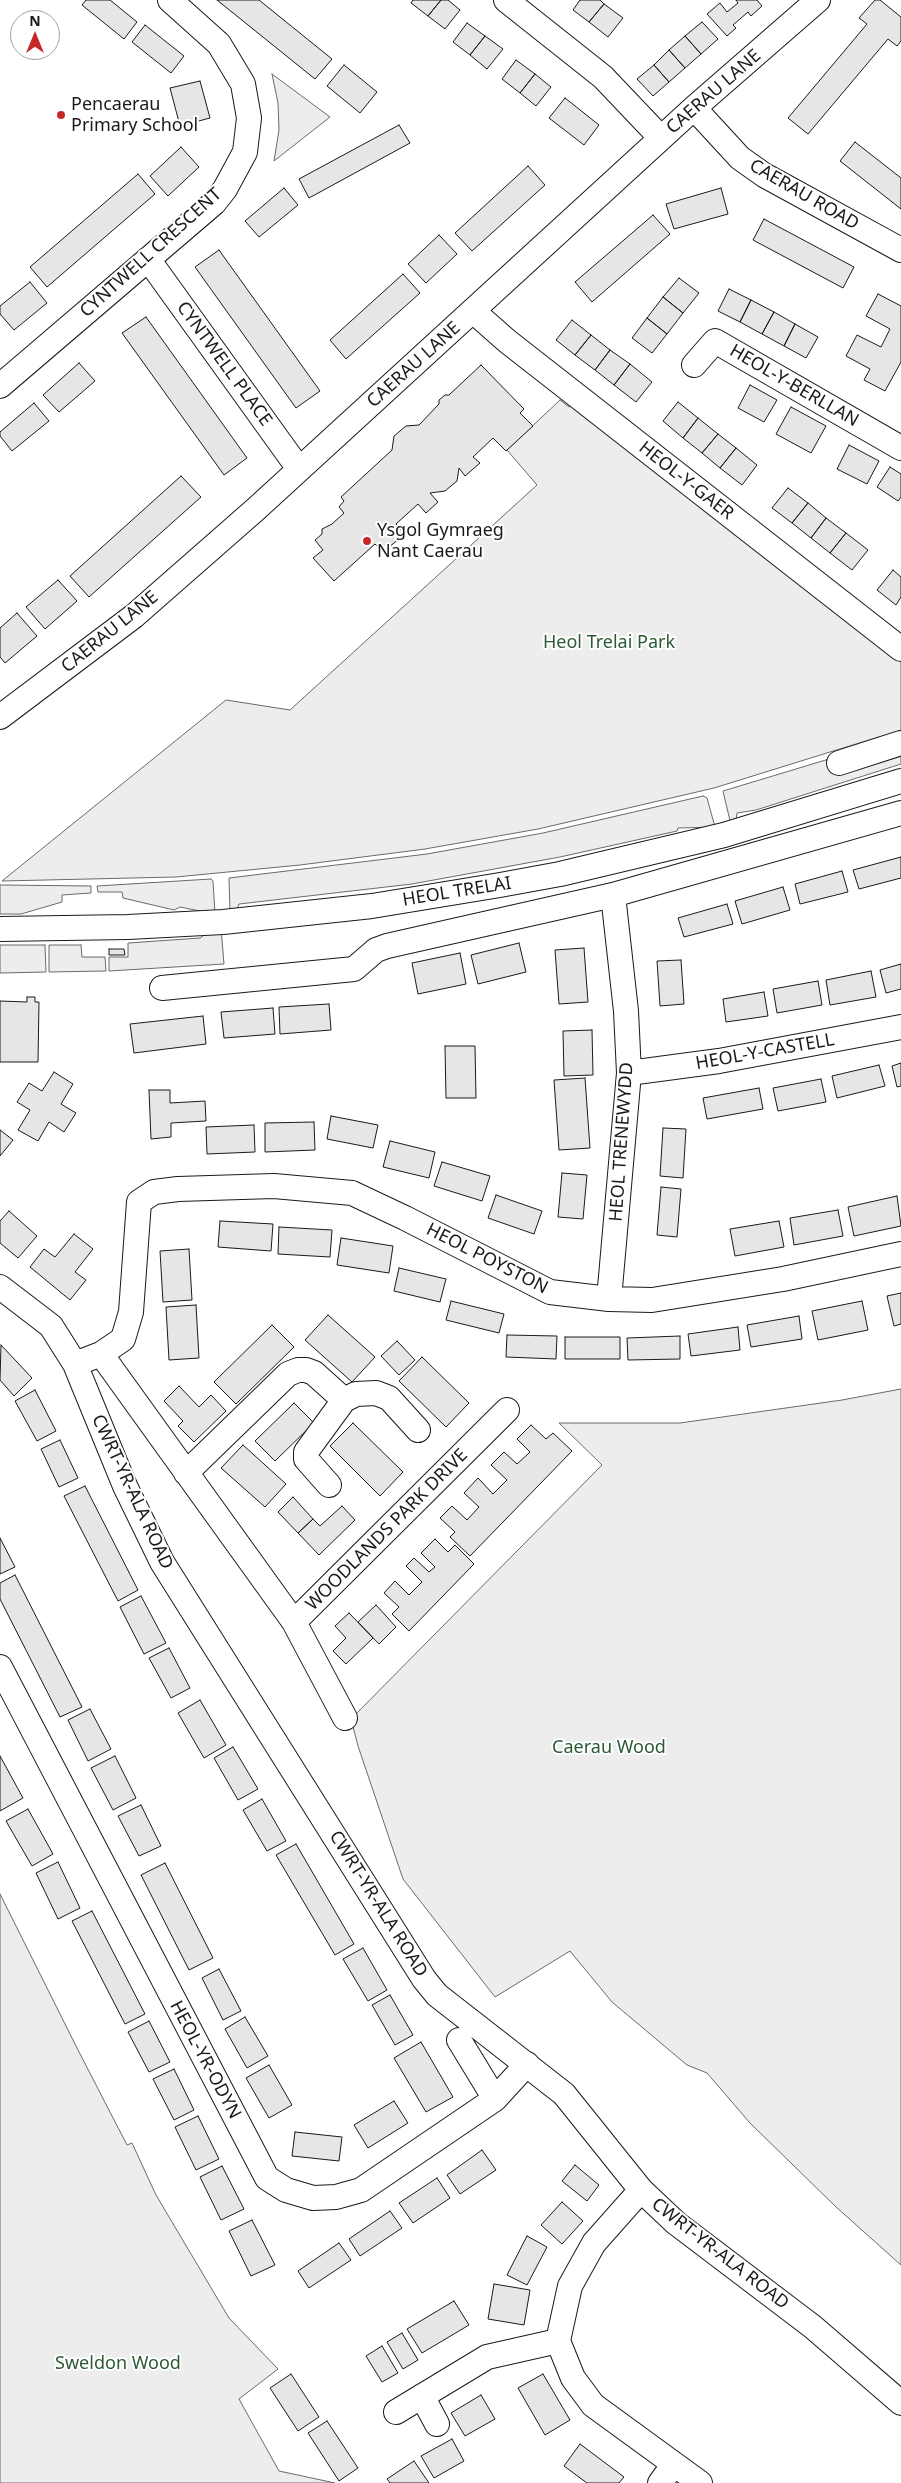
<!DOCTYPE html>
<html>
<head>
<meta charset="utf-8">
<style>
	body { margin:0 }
	#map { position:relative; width:901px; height:2483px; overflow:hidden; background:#fff; font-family:"Noto Sans",sans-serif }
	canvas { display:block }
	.north { position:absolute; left:10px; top:10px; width:50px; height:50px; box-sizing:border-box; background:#fff; border:1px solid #a3a3a3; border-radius:50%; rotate:0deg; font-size:14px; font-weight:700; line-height:20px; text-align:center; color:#1a1a1a }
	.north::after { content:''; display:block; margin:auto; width:18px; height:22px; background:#c62828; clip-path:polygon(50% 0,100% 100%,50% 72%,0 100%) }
</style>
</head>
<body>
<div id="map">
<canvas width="901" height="2483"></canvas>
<div class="north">N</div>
</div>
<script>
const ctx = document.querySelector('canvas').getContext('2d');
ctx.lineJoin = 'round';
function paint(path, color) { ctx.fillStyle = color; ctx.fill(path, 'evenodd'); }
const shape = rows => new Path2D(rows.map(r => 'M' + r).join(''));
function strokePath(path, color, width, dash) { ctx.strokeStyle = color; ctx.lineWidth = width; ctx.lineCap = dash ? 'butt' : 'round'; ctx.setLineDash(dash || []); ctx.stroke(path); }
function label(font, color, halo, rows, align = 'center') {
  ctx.font = font + ' "Noto Sans",sans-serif'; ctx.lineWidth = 4; ctx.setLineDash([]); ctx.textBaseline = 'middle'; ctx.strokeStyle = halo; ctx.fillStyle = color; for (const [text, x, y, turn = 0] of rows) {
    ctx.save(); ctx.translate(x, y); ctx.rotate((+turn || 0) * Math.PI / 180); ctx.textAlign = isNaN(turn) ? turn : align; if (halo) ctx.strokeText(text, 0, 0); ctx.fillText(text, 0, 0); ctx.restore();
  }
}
const green = shape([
	[272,74,330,117,274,161,279,130,278,103,272,74],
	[560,400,569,407,571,403,901,661,901,730,714,788,538,829,425,849,300,865,176,877,2,881,226,700,290,710,537,485,507,450,560,400],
	[901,751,901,764,756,810,737,813,736,820,731,825,723,791,829,759,901,751],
	[703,796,707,798,715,827,678,828,677,831,560,857,412,884,239,904,237,909,230,912,229,878,427,854,543,833,703,796],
	[211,879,213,881,215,914,180,907,174,910,123,898,122,892,98,892,97,886,211,879],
	[0,885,91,886,91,893,62,895,62,902,21,914,0,914,0,885],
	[214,928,221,928,224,964,109,971,109,957,128,957,128,943,200,938,214,928],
	[45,945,46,972,0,973,0,945,45,945],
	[81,945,82,957,105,957,106,971,49,972,49,945,81,945],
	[901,1389,901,2265,835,2206,750,2123,707,2073,687,2065,612,2002,570,1951,495,1997,403,1879,358,1746,351,1719,602,1465,559,1423,680,1423,842,1400,901,1389],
	[0,1894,77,2048,127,2145,132,2143,156,2195,229,2318,278,2369,239,2399,279,2471,335,2483,0,2483,0,1894]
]);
const building = shape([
	[86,0,110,0,137,22,124,39,82,5,86,0],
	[217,0,259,0,332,59,315,79,217,0],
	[413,0,441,0,428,16,411,3,413,0],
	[441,0,448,0,460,10,445,29,428,16,441,0],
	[580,0,600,0,604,4,589,22,573,10,580,0],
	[736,0,757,0,762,6,751,16,748,12,733,25,736,28,727,36,707,14,720,3,727,12,738,3,736,0],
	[875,0,880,0,901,17,901,41,897,46,888,39,808,134,788,118,867,24,859,18,875,0],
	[604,4,623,18,608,37,589,22,604,4],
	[702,22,718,39,701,54,685,36,702,22],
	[467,23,485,36,470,55,453,42,467,23],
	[145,25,184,56,171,73,132,42,145,25],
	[485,36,503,49,487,69,470,55,485,36],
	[685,36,701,54,685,68,669,50,685,36],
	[669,50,685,68,669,82,654,65,669,50],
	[516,60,535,74,520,93,502,79,516,60],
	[344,65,377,92,360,113,327,86,344,65],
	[654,65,669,82,653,96,637,79,654,65],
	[535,74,551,87,536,106,520,93,535,74],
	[200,81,210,118,180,126,170,88,200,81],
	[565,98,599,125,584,145,549,118,565,98],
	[399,125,410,143,309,198,299,179,399,125],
	[855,142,901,178,901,209,840,161,855,142],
	[181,147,199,167,168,196,150,176,181,147],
	[528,166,545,185,472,251,455,233,528,166],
	[138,174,155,194,47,287,30,267,138,174],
	[284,188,298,205,259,237,245,221,284,188],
	[721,188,728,214,674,229,666,204,721,188],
	[653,215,670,234,592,302,575,282,653,215],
	[764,219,854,267,843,288,753,240,764,219],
	[439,235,457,254,426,283,408,264,439,235],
	[219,250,320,391,296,408,195,267,219,250],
	[403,274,420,293,346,359,330,340,403,274],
	[679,278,699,293,683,313,663,297,679,278],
	[30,282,47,303,14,330,0,314,0,306,30,282],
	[729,289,751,300,740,322,718,311,729,289],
	[878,294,901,306,901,362,885,391,864,380,870,369,846,356,857,335,881,347,890,329,866,316,878,294],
	[663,297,683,313,667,334,647,318,663,297],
	[751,300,774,312,762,334,740,322,751,300],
	[774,312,795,324,784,346,762,334,774,312],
	[146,317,247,458,224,475,122,333,146,317],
	[647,318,667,334,652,353,632,338,647,318],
	[572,320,591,335,575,355,556,340,572,320],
	[795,324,818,337,806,358,784,346,795,324],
	[591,335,610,350,595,370,575,355,591,335],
	[610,350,630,364,614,385,595,370,610,350],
	[79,363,95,381,59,412,43,395,79,363],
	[630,364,652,382,636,402,614,385,630,364],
	[481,365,524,409,520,413,533,426,506,451,493,438,473,457,480,463,465,476,459,468,457,481,445,491,430,493,438,502,426,513,418,504,396,524,405,534,383,552,375,544,334,581,313,558,323,550,315,540,322,534,322,529,332,524,344,513,339,507,344,501,341,497,392,450,394,436,406,426,419,425,439,404,439,400,445,395,449,395,481,365],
	[750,385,777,400,764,422,738,408,750,385],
	[678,402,698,418,683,438,663,421,678,402],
	[34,403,49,421,12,451,0,436,0,432,34,403],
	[791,407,826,426,811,453,776,434,791,407],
	[698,418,718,434,702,453,683,438,698,418],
	[718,434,736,448,720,468,702,453,718,434],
	[849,445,879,461,867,484,837,469,849,445],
	[736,448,757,465,742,485,720,468,736,448],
	[890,467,901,474,901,497,898,501,877,487,890,467],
	[181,476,201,497,89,597,70,576,181,476],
	[788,488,808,503,792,523,772,508,788,488],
	[808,503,826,518,811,538,792,523,808,503],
	[826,518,846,533,830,553,811,538,826,518],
	[846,533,868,550,852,570,830,553,846,533],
	[893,570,901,577,901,597,896,605,877,590,893,570],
	[58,580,77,601,45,629,26,607,58,580],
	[17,613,37,636,5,663,0,657,0,628,17,613],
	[901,857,901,878,859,889,853,870,901,857],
	[842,871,848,892,800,904,795,884,842,871],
	[783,887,790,910,742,924,735,901,783,887],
	[727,904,733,924,684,937,678,918,727,904],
	[519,943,526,972,478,984,471,955,519,943],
	[584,948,588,1002,559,1004,555,950,584,948],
	[109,949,124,949,125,955,109,955,109,949],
	[460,953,466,984,418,994,412,963,460,953],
	[681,960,684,1004,660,1006,657,961,681,960],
	[901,964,901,989,886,993,880,970,901,964],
	[871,971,876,997,830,1005,826,980,871,971],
	[818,981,822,1005,777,1013,773,989,818,981],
	[764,992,768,1016,726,1022,723,999,764,992],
	[27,997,35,997,35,1002,39,1002,38,1062,0,1062,0,1001,27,1002,27,997],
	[329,1004,331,1030,280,1034,279,1007,329,1004],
	[273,1008,275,1034,224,1038,221,1012,273,1008],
	[203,1016,206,1044,134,1053,130,1024,203,1016],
	[592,1030,593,1075,564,1076,563,1031,592,1030],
	[445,1046,475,1046,476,1098,446,1098,445,1046],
	[901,1063,901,1086,897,1087,892,1066,901,1063],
	[879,1065,885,1086,837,1098,832,1076,879,1065],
	[54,1072,73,1084,61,1104,76,1113,64,1132,49,1122,38,1141,18,1130,30,1110,17,1102,29,1083,42,1091,54,1072],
	[585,1078,590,1148,559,1150,554,1080,585,1078],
	[821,1079,826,1102,778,1111,773,1088,821,1079],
	[759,1088,763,1109,707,1119,703,1098,759,1088],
	[149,1090,170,1090,170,1103,205,1101,206,1121,171,1123,171,1137,151,1139,149,1090],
	[331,1116,378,1125,373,1148,327,1139,331,1116],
	[314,1122,315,1150,265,1152,265,1123,314,1122],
	[254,1125,255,1152,207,1154,206,1127,254,1125],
	[663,1128,686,1129,683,1178,660,1176,663,1128],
	[0,1130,13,1140,0,1156,0,1130],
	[390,1141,435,1152,429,1178,383,1167,390,1141],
	[442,1162,490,1176,482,1201,434,1186,442,1162],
	[562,1173,587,1175,583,1219,558,1217,562,1173],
	[661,1187,681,1189,677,1237,657,1235,661,1187],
	[496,1195,542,1211,534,1234,488,1218,496,1195],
	[897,1196,901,1226,854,1236,848,1207,897,1196],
	[838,1210,843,1236,794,1245,790,1218,838,1210],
	[9,1211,37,1236,18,1258,0,1243,0,1221,9,1211],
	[220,1221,273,1224,271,1251,218,1247,220,1221],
	[779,1221,784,1247,735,1256,730,1229,779,1221],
	[279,1227,332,1230,330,1257,278,1254,279,1227],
	[74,1234,93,1249,75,1272,86,1280,70,1300,30,1267,44,1249,55,1257,74,1234],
	[341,1238,393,1246,389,1273,337,1265,341,1238],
	[189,1249,192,1300,163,1302,160,1251,189,1249],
	[399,1268,446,1279,440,1302,394,1291,399,1268],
	[901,1293,901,1324,894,1326,887,1296,901,1293],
	[451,1301,504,1314,499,1333,446,1320,451,1301],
	[862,1301,868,1330,818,1340,812,1311,862,1301],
	[196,1305,199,1358,169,1360,166,1307,196,1305],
	[328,1315,375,1357,352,1382,305,1340,328,1315],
	[799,1316,802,1339,751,1347,747,1325,799,1316],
	[272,1325,294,1347,236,1404,214,1382,272,1325],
	[738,1327,740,1350,691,1356,688,1334,738,1327],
	[507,1335,557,1336,556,1359,506,1357,507,1335],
	[680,1336,680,1359,628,1360,627,1338,680,1336],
	[565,1337,620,1337,620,1359,565,1359,565,1337],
	[397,1341,415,1360,399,1375,381,1356,397,1341],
	[1,1345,32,1378,14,1396,0,1380,1,1345],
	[422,1357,469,1403,446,1427,399,1381,422,1357],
	[179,1386,199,1407,211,1395,226,1411,194,1442,178,1426,183,1421,164,1401,179,1386],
	[35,1390,56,1431,37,1441,15,1401,35,1390],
	[294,1403,314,1423,275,1461,255,1441,294,1403],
	[353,1423,403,1472,380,1496,330,1446,353,1423],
	[531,1425,546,1439,553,1433,572,1451,470,1556,450,1537,455,1532,440,1518,452,1506,467,1520,479,1507,464,1493,478,1478,493,1494,507,1480,491,1465,504,1452,517,1464,530,1452,517,1439,531,1425],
	[60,1440,78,1478,59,1487,41,1449,60,1440],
	[243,1445,286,1484,265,1507,221,1468,243,1445],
	[85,1486,138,1590,118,1601,64,1496,85,1486],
	[293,1497,313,1519,298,1533,278,1512,293,1497],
	[342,1506,355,1520,319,1555,298,1533,313,1519,320,1526,342,1506],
	[0,1538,15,1567,0,1574,0,1538],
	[435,1539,448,1552,455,1545,474,1564,409,1631,392,1614,399,1607,384,1593,395,1581,409,1595,422,1582,406,1566,414,1558,429,1572,435,1567,421,1553,435,1539],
	[15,1575,82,1707,60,1717,0,1599,0,1583,15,1575],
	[141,1596,166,1643,144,1654,120,1607,141,1596],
	[376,1605,396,1627,379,1644,358,1622,376,1605],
	[349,1613,373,1638,346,1664,333,1651,346,1638,335,1626,349,1613],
	[169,1648,190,1688,171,1698,149,1658,169,1648],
	[200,1700,226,1745,204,1758,178,1713,200,1700],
	[90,1709,111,1749,88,1761,68,1720,90,1709],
	[233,1747,258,1789,238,1800,214,1758,233,1747],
	[0,1756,23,1798,0,1811,0,1756],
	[115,1756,136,1798,113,1810,91,1768,115,1756],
	[262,1799,286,1841,267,1851,243,1810,262,1799],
	[141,1805,161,1846,139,1856,118,1816,141,1805],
	[28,1809,53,1854,32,1866,6,1821,28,1809],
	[296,1844,354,1944,335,1955,276,1855,296,1844],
	[58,1862,80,1908,58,1919,36,1873,58,1862],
	[165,1863,213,1958,189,1970,141,1875,165,1863],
	[92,1911,145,2014,125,2024,72,1921,92,1911],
	[363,1948,387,1990,368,2001,343,1959,363,1948],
	[219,1969,241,2011,223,2020,202,1978,219,1969],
	[390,1995,413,2035,395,2045,372,2005,390,1995],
	[245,2017,268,2056,247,2068,225,2029,245,2017],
	[149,2021,170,2062,149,2072,128,2032,149,2021],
	[421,2042,453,2097,426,2112,394,2058,421,2042],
	[269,2065,292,2105,269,2118,246,2078,269,2065],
	[174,2069,194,2110,174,2120,153,2079,174,2069],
	[394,2101,408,2123,368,2148,354,2125,394,2101],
	[198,2116,219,2159,196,2170,175,2127,198,2116],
	[295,2132,342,2137,339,2161,292,2156,295,2132],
	[482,2150,496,2170,460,2194,447,2175,482,2150],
	[575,2165,599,2185,587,2201,562,2181,575,2165],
	[222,2166,244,2209,221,2220,200,2177,222,2166],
	[437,2178,450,2198,413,2223,399,2203,437,2178],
	[562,2202,583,2221,562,2244,541,2225,562,2202],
	[390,2211,402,2228,360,2256,349,2239,390,2211],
	[252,2220,275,2265,251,2276,229,2231,252,2220],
	[527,2236,547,2247,527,2285,507,2275,527,2236],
	[339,2243,351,2260,309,2288,298,2271,339,2243],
	[494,2284,530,2290,524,2325,488,2319,494,2284],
	[454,2301,469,2325,422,2353,407,2329,454,2301],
	[402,2333,418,2360,403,2369,387,2342,402,2333],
	[382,2346,398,2373,382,2382,366,2356,382,2346],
	[291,2374,319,2417,298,2431,270,2388,291,2374],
	[543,2374,570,2420,545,2435,518,2388,543,2374],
	[481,2395,495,2419,465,2436,451,2413,481,2395],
	[327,2421,358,2468,339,2481,308,2433,327,2421],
	[452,2439,464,2461,434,2478,421,2456,452,2439],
	[580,2444,624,2477,619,2483,587,2483,564,2466,580,2444],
	[414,2461,429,2483,390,2483,387,2479,414,2461]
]);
const minor = shape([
	[506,0,603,77,661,138],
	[694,108,740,158,764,175,901,250],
	[148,259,299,469],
	[473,311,507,341,901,649],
	[694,365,715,341,901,448],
	[0,386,214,203,225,189,245,152,249,118,243,84,219,44,170,0],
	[0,717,134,616,256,509,694,108,818,0],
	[839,763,901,743],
	[0,929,128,927,223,922,372,906,500,885,560,874,724,835,901,781],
	[162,988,354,969,376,950,387,946,613,895,901,813],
	[629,1073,719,1061,901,1027],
	[0,1287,51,1326,75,1364,125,1486,162,1562,424,1979,437,1995,564,2094,641,2190,676,2223,813,2327,901,2403],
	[609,1299,629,1073,626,1011,613,895],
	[101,1354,294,1622,345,1718],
	[75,1364,101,1354,123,1339,131,1312,139,1202,154,1192,178,1189,274,1186,352,1193,405,1218,550,1292,609,1299,652,1300,783,1279,901,1254],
	[344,1400,356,1394,376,1393,389,1398,418,1430],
	[186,1473,288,1374,298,1370,306,1370,314,1373,344,1400,306,1452,306,1459,329,1485],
	[294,1622,507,1410],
	[0,1667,267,2178,286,2190,313,2198,336,2197,361,2190,495,2099,527,2064],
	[459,2040,495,2099],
	[641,2190,594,2243,570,2286,558,2341,573,2378,593,2405,700,2483],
	[422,2396,437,2424],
	[396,2412,487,2357,558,2341],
	[660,2483,674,2464]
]);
const markers = [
	[61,115,5,"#c62828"],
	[367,541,5,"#c62828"]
];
const streetNames = [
	["CAERAU LANE",714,92,-41],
	["CAERAU ROAD",804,195,30],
	["CYNTWELL CRESCENT",151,253,-42],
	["CYNTWELL PLACE",224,364,54],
	["CAERAU LANE",414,365,-42],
	["HEOL-Y-BERLLAN",794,386,30],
	["HEOL-Y-GAER",686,481,38],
	["CAERAU LANE",110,632,-39],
	["HEOL TRELAI",457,892,-9],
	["HEOL-Y-CASTELL",765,1052,-10],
	["HEOL TRENEWYDD",622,1142,-86],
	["HEOL POYSTON",487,1259,27],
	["CWRT-YR-ALA ROAD",132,1492,65],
	["WOODLANDS PARK DRIVE",387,1530,-45],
	["CWRT-YR-ALA ROAD",378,1904,58],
	["HEOL-YR-ODYN",205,2060,62],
	["CWRT-YR-ALA ROAD",720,2254,38]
];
const poiNames = [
	["Pencaerau",71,105],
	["Primary School",71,126],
	["Ysgol Gymraeg",377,531],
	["Nant Caerau",377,552]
];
const parkNames = [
	["Heol Trelai Park",609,643],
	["Caerau Wood",609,1748],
	["Sweldon Wood",118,2364]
];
paint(green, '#ededed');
strokePath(green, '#6a6a6a', 1);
paint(building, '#e6e6e6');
strokePath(building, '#1a1a1a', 1);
strokePath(minor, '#1a1a1a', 26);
strokePath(minor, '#fff', 24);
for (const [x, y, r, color] of markers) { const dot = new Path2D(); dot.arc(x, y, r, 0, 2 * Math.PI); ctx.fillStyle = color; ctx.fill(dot); strokePath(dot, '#fff', 2); }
label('18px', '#1a1a1a', '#fff', streetNames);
label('18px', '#1a1a1a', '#fff', poiNames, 'left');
label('18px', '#2b5a34', '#fff', parkNames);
</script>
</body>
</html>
